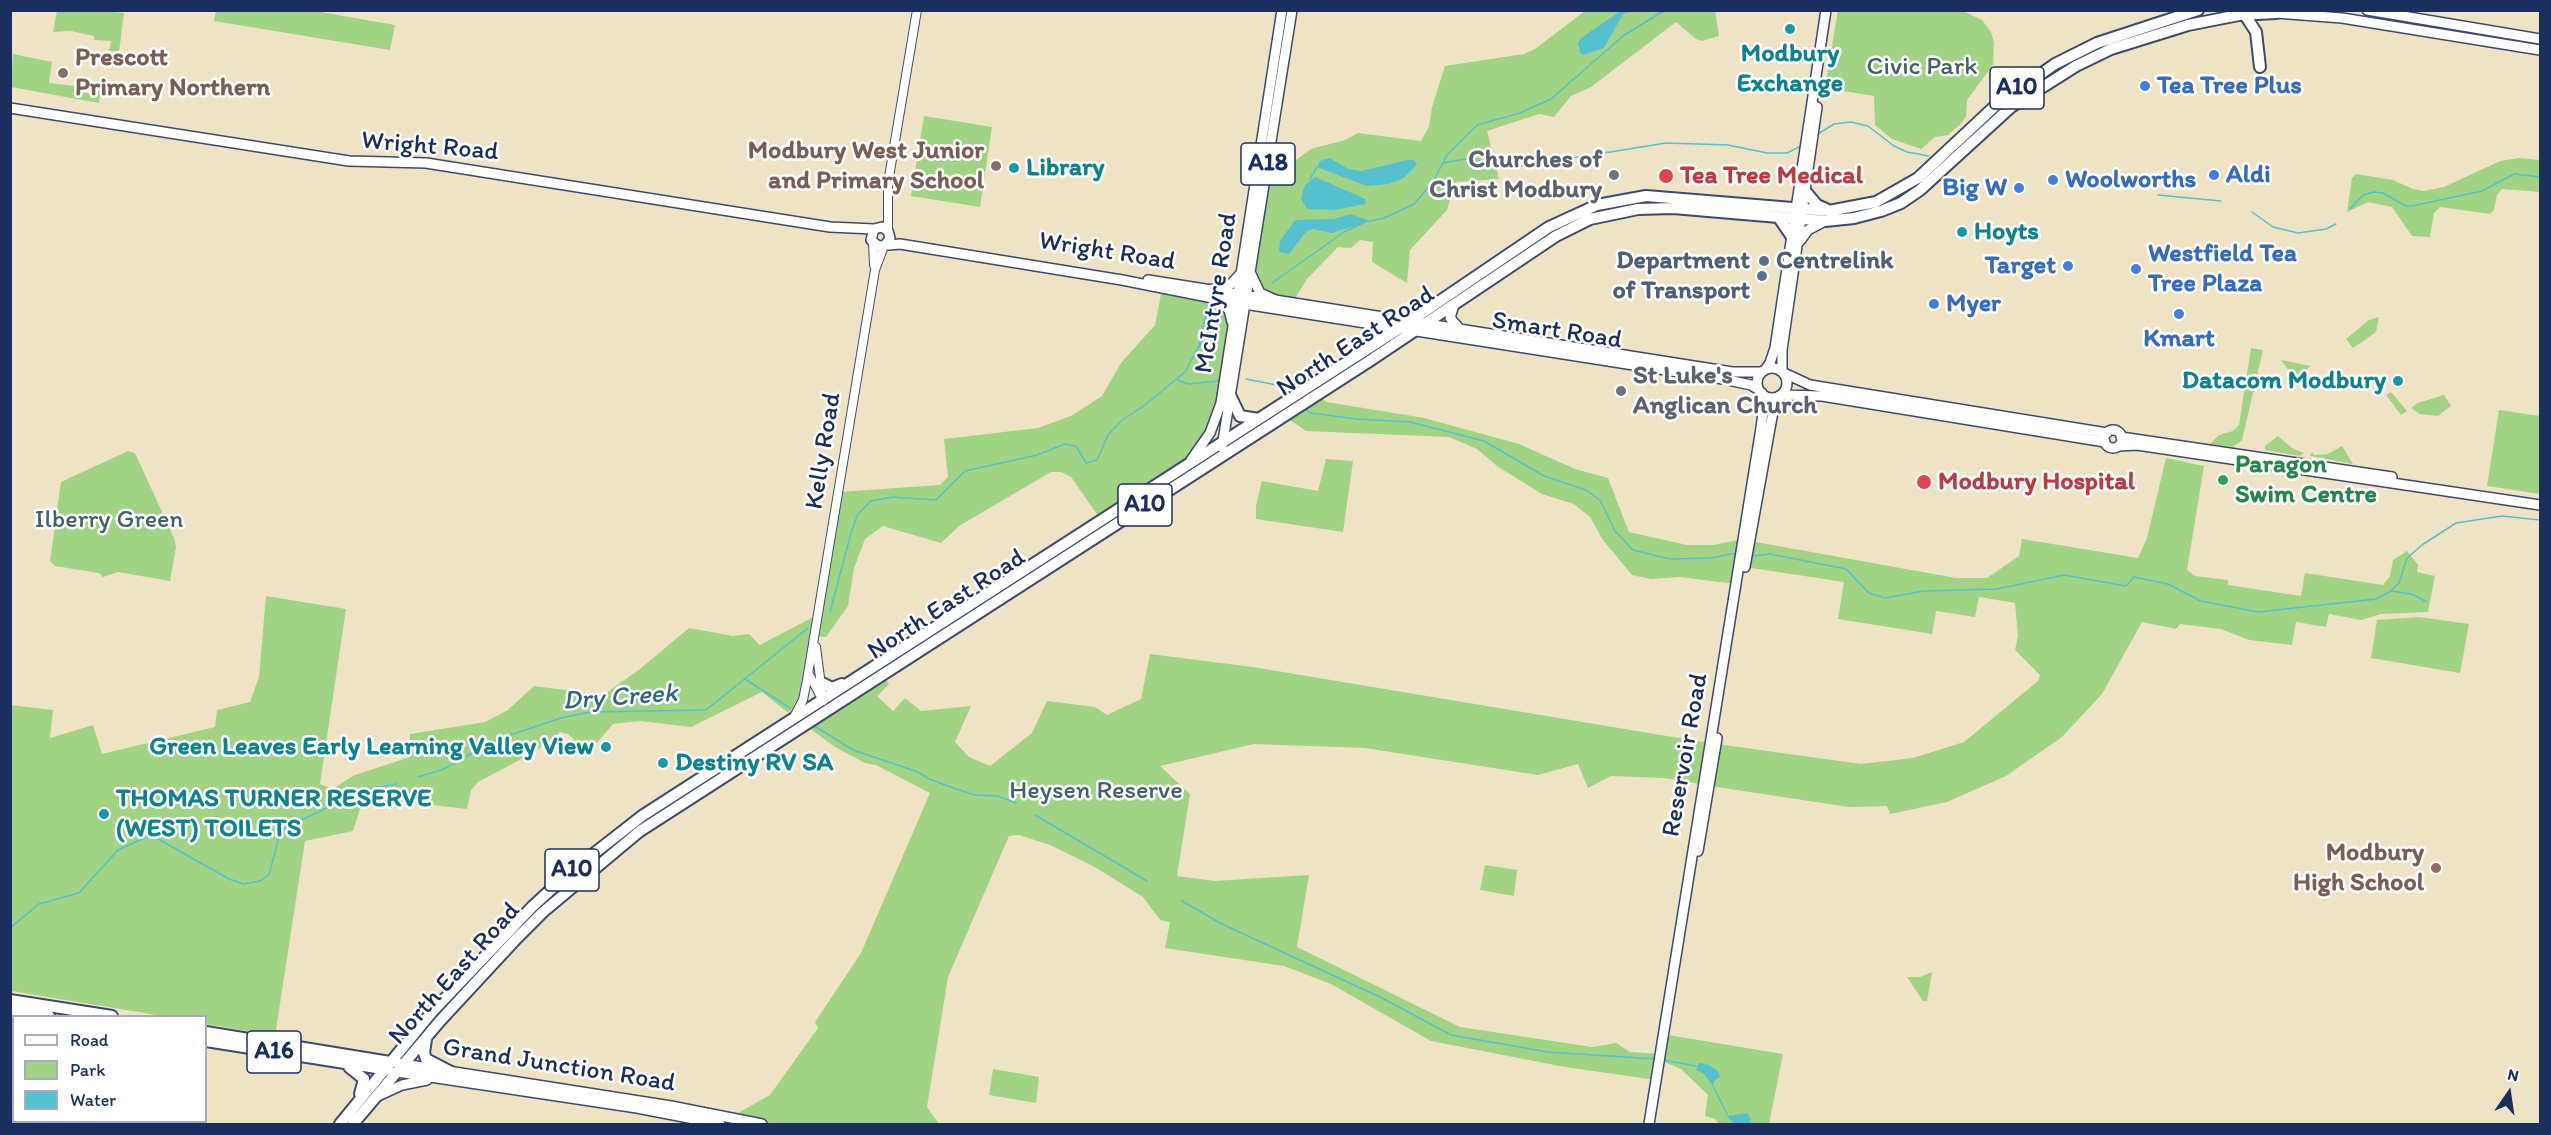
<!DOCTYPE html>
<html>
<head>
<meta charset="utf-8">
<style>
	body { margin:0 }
	#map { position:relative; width:2551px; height:1135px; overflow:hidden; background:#efe3c6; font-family:Itim,sans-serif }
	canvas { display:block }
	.frame { position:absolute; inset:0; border:12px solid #1b2f5e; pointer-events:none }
	.legend { position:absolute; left:12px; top:1015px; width:195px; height:108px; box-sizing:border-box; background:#fff; border:2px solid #a4acbf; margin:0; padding:8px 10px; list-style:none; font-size:18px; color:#1b2f5e }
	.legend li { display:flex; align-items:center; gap:12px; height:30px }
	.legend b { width:30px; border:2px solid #a4acbf }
	.north { position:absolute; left:2479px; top:1063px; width:60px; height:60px; -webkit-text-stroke:4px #fff; paint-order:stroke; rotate:13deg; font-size:16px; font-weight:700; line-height:24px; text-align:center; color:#1b2f5e }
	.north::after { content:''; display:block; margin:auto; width:21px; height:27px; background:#1b2f5e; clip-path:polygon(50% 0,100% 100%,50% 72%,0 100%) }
</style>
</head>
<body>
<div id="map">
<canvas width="2551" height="1135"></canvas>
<div class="frame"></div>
<ul class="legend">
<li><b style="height:8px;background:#fff"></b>Road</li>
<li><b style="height:16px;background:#a0d383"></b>Park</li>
<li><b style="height:16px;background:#55c1cf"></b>Water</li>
</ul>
<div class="north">N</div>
</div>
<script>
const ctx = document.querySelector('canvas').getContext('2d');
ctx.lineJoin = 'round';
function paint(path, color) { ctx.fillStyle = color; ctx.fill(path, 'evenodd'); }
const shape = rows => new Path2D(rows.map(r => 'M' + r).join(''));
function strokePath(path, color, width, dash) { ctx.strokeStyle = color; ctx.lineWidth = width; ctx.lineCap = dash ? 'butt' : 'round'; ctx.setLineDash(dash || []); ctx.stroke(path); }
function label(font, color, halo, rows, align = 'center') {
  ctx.font = font + ' Itim,sans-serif'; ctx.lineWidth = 5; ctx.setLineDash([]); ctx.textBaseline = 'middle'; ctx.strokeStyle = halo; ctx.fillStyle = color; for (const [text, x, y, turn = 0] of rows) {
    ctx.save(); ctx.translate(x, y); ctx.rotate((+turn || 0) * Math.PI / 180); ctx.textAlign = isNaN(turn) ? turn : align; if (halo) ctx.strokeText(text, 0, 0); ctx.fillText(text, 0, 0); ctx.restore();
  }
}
const green = shape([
	[309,10,395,25,390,50,214,21,216,11],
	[1838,10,1963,11,1982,20,1991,32,1994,43,1993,65,1967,100,1966,116,1962,123,1948,135,1935,137,1921,149,1892,139,1875,125,1874,96,1825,88],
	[57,11,107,11,124,13,119,52,109,51,111,41,94,40,94,36,71,31,53,32],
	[1585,11,1715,11,1719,36,1702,41,1696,39,1676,22,1591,87,1571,96,1554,117,1539,114,1487,131,1499,179,1455,182,1447,210,1410,250,1407,283,1372,262,1373,242,1360,240,1351,248,1338,247,1307,279,1294,300,1266,296,1251,272,1264,187,1282,170,1311,149,1345,140,1358,133,1421,141,1429,127,1432,107,1445,66,1524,54,1535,49],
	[13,54,52,62,49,83,76,86,75,91,92,94,94,89,101,91,99,103,11,87],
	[924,116,992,127,980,207,911,196],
	[2520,158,2540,160,2540,192,2502,189,2497,195,2494,210,2490,214,2440,207,2434,213,2430,237,2412,236,2392,207,2368,202,2347,212,2352,178,2356,174,2393,180,2413,189,2424,191,2444,187,2500,161],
	[1162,289,1222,302,1233,325,1214,419,1185,466,1101,520,1071,477,1061,472,1051,472,959,526,941,543,883,526,865,539,854,568,848,606,826,637,815,636,798,710,787,712,762,692,691,727,640,721,613,724,588,753,568,734,560,732,533,753,478,782,471,790,467,809,364,797,353,831,305,841,275,1036,206,1024,206,1016,163,1016,11,991,10,705,53,710,50,738,93,725,102,754,215,727,217,710,250,702,259,677,266,596,346,609,320,784,332,789,355,775,410,757,410,734,485,722,508,710,534,686,588,693,589,701,602,696,640,669,689,628,733,636,749,634,760,645,819,614,839,492,940,485,948,477,944,439,1038,428,1071,416,1102,396,1121,363,1155,325],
	[2379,317,2376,332,2353,348,2346,339,2369,320],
	[2251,348,2263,350,2242,440,2233,447,2210,444,2219,435,2233,431,2239,425],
	[2281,360,2311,366,2294,378],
	[2391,392,2407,411,2401,415,2386,395],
	[1316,395,1327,402,1424,418,1519,444,1575,469,1608,478,1629,532,1687,545,1713,545,1743,539,1737,584,1679,577,1651,579,1632,575,1603,540,1590,517,1574,504,1542,494,1497,466,1477,449,1449,437,1306,431,1284,416],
	[2444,395,2451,406,2438,416,2420,414,2411,408,2418,403],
	[2499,410,2540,416,2540,494,2487,486],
	[2278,436,2292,448,2304,453,2300,456,2265,450,2265,446],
	[2342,446,2353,464,2310,456,2312,452,2314,455,2328,454],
	[128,451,135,453,174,538,176,547,170,581,118,572,103,577,99,573,55,566,50,561,61,482],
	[2166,458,2204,466,2187,570,2195,576,2228,580,2228,585,2301,596,2305,573,2383,585,2390,576,2393,560,2407,551,2418,565,2417,572,2435,576,2428,612,2381,614,2361,620,2329,614,2326,627,2296,622,2292,645,2249,640,2221,629,2180,624,2176,629,2142,622,2102,694,2062,737,2006,776,1947,802,1890,814,1887,806,1849,807,1710,786,1717,744,1861,764,1913,758,1964,742,2038,681,2040,675,2015,650,2018,636,2015,603,1979,597,1975,617,1936,611,1932,634,1838,619,1844,582,1745,567,1750,541,1956,578,1987,578,2019,556,2022,539,2138,558,2147,538],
	[1326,459,1353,461,1343,532,1256,519,1256,506,1262,481,1318,491],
	[2419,617,2469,624,2460,673,2371,658,2377,620],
	[1150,654,1253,667,1709,743,1702,784,1663,778,1611,776,1588,788,1578,764,1538,775,1365,748,1254,744,1160,766,1190,794,1177,876,1215,881,1309,875,1297,947,1460,1027,1592,1047,1616,1043,1630,1052,1660,1054,1656,1080,1565,1067,1431,1041,1331,984,1284,966,1165,948,1170,922,1160,920,1143,897,1093,866,1050,845,1019,835,1009,836,948,977,927,1107,939,1124,777,1124,731,1117,770,1095,818,1028,815,1022,861,953,930,793,876,765,865,763,835,747,809,728,885,679,889,684,877,696,893,711,905,698,921,711,971,706,955,742,969,757,990,766,1032,733,1047,701,1095,707,1107,715,1141,699],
	[1485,865,1517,870,1514,896,1480,890],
	[1932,972,1927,1001,1923,1001,1907,977,1920,977],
	[1668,1035,1783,1054,1769,1124,1719,1124,1715,1119,1705,1116,1708,1095,1681,1069,1664,1062],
	[993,1069,1039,1077,1036,1103,989,1095]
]);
const water = shape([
	[1622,10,1632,11,1623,14,1604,48,1583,55,1580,52,1578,43,1581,38],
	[1330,158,1348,169,1361,171,1407,160,1414,160,1417,164,1404,178,1388,184,1367,186,1317,167,1320,161],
	[1315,177,1361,197,1366,200,1365,204,1334,210,1307,209,1301,199,1303,191,1305,185],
	[1351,214,1370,221,1332,233,1313,229,1306,232,1289,254,1279,252,1280,241,1295,220,1334,219],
	[1699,1063,1707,1064,1718,1071,1720,1077,1714,1081,1713,1086,1703,1073,1696,1070],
	[1747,1113,1751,1119,1749,1124,1734,1124,1727,1116]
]);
const stream = shape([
	[1818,134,1834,124,1851,122,1868,126,1894,146,1907,152,1929,156],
	[1443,163,1465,159,1523,166,1666,143,1728,145,1767,153,1787,153,1801,146],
	[1310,179,1317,167],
	[2158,195,2221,201],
	[2350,209,2363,195,2374,192,2383,193,2406,206,2412,206,2482,191,2514,174,2540,177],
	[2252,212,2273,227,2298,233,2326,229,2336,224],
	[1370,221,1384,218,1414,204,1433,182,1447,155,1477,125,1520,113,1551,99,1623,36,1665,10],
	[1272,283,1344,232,1365,222],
	[1199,345,1208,308],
	[1246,379,1277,385,1288,393],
	[1178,380,1188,384,1218,381],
	[1305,409,1310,413,1357,419,1410,422,1484,441,1544,476,1586,490,1600,500,1615,531,1633,550,1670,559,1712,558,1736,553],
	[1753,556,1770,554,1846,569,1869,593,1885,598,1924,591,1997,589,2064,575,2126,586,2134,577,2168,584,2201,601,2258,612,2376,599,2391,591,2399,583,2407,558,2422,545,2456,523,2502,516,2540,520],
	[2391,591,2412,594,2427,602],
	[830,612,851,533,858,514,871,501,893,497,936,500,965,471,1037,455,1065,444,1076,446,1086,463,1097,460,1108,435,1121,421,1145,405,1185,372,1198,348,1222,316],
	[745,679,790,708],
	[813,725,853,750,918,772,929,779,959,790,975,795,998,796,1016,803],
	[418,777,444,769,495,740,561,718,590,712,706,710,808,628],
	[1035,815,1147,881],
	[1182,901,1222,924,1382,998,1451,1035,1548,1052,1656,1059],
	[10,928,39,904,79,893,118,850,151,835,229,879,244,884,260,881,269,875,278,841,285,827,321,811,354,791,397,784],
	[1664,1060,1696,1066],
	[1713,1086,1727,1114]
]);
const tertiary = shape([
	[888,231,888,183,917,10],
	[873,243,874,265],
	[816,647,823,701],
	[810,676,823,701],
	[795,715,803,700,807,680,875,270,884,246]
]);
const secondary = shape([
	[10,108,349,161,426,163,830,227,874,229],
	[1800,241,1808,230,1825,221],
	[885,245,890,238,888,231,882,227,874,229,871,240,878,246,900,244,1122,280,1238,303,1723,379,1751,385,1759,390],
	[1148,280,1732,372,1762,372],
	[1454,305,1450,318,1459,328],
	[1366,322,1374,334,1371,347],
	'1757 383a15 15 0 1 1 30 0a15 15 0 1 1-30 0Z',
	[1765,370,1770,363,1775,348,1826,10],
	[1782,372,1782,350,1817,107],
	[1784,373,1810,385,2107,433],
	[1781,395,1822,396,2105,442],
	'2104 439a9 9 0 1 1 18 0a9 9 0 1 1-18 0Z',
	[2121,437,2392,477],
	[2119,446,2137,445,2540,505],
	[1745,567,1774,406,1779,396],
	[1698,851,1717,738],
	[397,1063,671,1106,762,1124],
	[397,1072,637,1108,720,1124],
	[378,1096,402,1085,427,1080],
	[1649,1124,1761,428,1764,405,1762,393]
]);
const primary = shape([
	[2367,10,2540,39],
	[2276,13,2342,18,2540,50],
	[1251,274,1260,293,1278,301],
	[1209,290,1230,285,1242,272],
	[1217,299,1229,310,1232,322],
	[1222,447,1292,10],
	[1191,460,1210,433,1221,403,1282,10]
]);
const trunk = shape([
	[2245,15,2256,32,2260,67],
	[1806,192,1817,205,1826,209],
	[1779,218,1792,237],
	[1230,395,1240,416,1259,419],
	[820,682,832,688,842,684],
	[10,1000,112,1016],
	[10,1010,49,1016],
	[206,1032,390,1062],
	[426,1039,424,1053,426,1059,451,1072],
	[206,1041,389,1070],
	[349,1067,364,1079,360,1094],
	[340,1124,432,1012,532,907,569,873,642,816,1400,328,1549,227,1597,205,1646,196,1829,211,1876,202,1918,178,1994,107,2055,64,2097,43,2198,10],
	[353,1124,440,1021,516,939,543,912,640,831,1371,360,1556,236,1590,219,1638,209,1673,208,1825,221,1854,218,1881,211,1901,203,1920,190,2011,107,2076,66,2111,49,2188,25,2239,15,2276,13]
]);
const markers = [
	[1790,29,6,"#0f9aa8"],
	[63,73,6,"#8d6e63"],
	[2145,86,6,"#3f7fe0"],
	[996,166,6,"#8d6e63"],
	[1014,168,6,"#0f9aa8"],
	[1614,175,6,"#6b7280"],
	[2214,175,6,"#3f7fe0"],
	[1666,176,8,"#e0444e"],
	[2053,180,6,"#3f7fe0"],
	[2019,188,6,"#3f7fe0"],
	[1962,232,6,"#0f9aa8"],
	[1764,261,6,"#5c6f8a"],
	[2068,266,6,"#3f7fe0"],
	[2136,269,6,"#3f7fe0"],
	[1762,276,6,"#5c6f8a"],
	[1934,304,6,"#3f7fe0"],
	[2179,314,6,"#3f7fe0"],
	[2398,381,6,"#0f9aa8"],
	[1621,391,6,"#6b7280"],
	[2223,480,6,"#2e9e5b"],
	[1924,482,8,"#e0444e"],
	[606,747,6,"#0f9aa8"],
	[663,763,6,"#0f9aa8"],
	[104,814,6,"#0f9aa8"],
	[2436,868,6,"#8d6e63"]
];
const shields = [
	[2017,88,54],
	[1268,164,54],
	[1145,505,54],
	[572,870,54],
	[274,1052,54]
];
const shieldNames = [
	["A10",2017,88],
	["A18",1268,164],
	["A10",1145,505],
	["A10",572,870],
	["A16",274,1052]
];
const cultureNames = [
	["Modbury",1790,54,"center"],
	["Exchange",1790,84,"center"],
	["Library",1026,168],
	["Hoyts",1974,232],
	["Datacom Modbury",2386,381,"right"],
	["Green Leaves Early Learning Valley View",594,747,"right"],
	["Destiny RV SA",675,763],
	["THOMAS TURNER RESERVE",116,799],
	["(WEST) TOILETS",116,829]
];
const educationNames = [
	["Prescott",75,58,"left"],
	["Primary Northern",75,88,"left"],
	["Modbury West Junior",984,151],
	["and Primary School",984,181],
	["Modbury",2424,853],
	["High School",2424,883]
];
const parkNames = [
	["Civic Park",1922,67],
	["Ilberry Green",109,520],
	["Heysen Reserve",1096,791]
];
const shopNames = [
	["Tea Tree Plus",2157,86],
	["Aldi",2226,175],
	["Woolworths",2065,180],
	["Big W",2007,188,"right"],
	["Westfield Tea",2148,254],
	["Tree Plaza",2148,284],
	["Target",2056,266,"right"],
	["Myer",1946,304],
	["Kmart",2179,339,"center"]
];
const streetNames = [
	["Wright Road",430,147,5],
	["Wright Road",1107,252,9],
	["McIntyre Road",1217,293,-81],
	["Smart Road",1557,331,9],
	["North East Road",1356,342,-33],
	["Kelly Road",824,451,-81],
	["North East Road",947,605,-33],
	["Reservoir Road",1686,755,-80],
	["North East Road",455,974,-48],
	["Grand Junction Road",559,1066,9]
];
const worshipNames = [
	["Churches of",1602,160],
	["Christ Modbury",1602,190],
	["St Luke's",1633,376,"left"],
	["Anglican Church",1633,406,"left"]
];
const healthNames = [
	["Tea Tree Medical",1680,176],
	["Modbury Hospital",1938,482]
];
const serviceNames = [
	["Department",1750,261],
	["of Transport",1750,291],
	["Centrelink",1776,261,"left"]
];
const leisureNames = [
	["Paragon",2235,465],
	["Swim Centre",2235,495]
];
const waterNames = [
	["Dry Creek",620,698,-4]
];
paint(green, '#a0d383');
paint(water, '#55c1cf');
strokePath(stream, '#55c1cf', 1.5);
strokePath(tertiary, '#3b4a6e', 10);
strokePath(secondary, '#3b4a6e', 12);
strokePath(primary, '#3b4a6e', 12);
strokePath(trunk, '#3b4a6e', 14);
strokePath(tertiary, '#fff', 8);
strokePath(secondary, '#fff', 9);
strokePath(primary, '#fff', 9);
strokePath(trunk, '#fff', 10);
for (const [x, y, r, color] of markers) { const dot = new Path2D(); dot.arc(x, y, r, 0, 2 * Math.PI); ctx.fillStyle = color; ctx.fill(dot); strokePath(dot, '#fff', 2); }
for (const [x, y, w] of shields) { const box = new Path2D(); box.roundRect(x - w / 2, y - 21, w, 42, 4.5); ctx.fillStyle = '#fff'; ctx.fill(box); strokePath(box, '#1b2f5e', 1.5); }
label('bold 24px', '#1b2f5e', null, shieldNames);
label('bold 26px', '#0d838f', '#fff', cultureNames, 'left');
label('bold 26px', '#785e54', '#fff', educationNames, 'right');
label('26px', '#436069', '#fff', parkNames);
label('bold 26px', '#366cbe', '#fff', shopNames, 'left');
label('26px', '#1b2f5e', '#fff', streetNames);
label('bold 26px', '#5b616d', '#fff', worshipNames, 'right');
label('bold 26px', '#be3a42', '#fff', healthNames, 'left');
label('bold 26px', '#4e5e75', '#fff', serviceNames, 'right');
label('bold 26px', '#27864d', '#fff', leisureNames, 'left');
label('italic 27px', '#2f6286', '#fff', waterNames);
</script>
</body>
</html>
